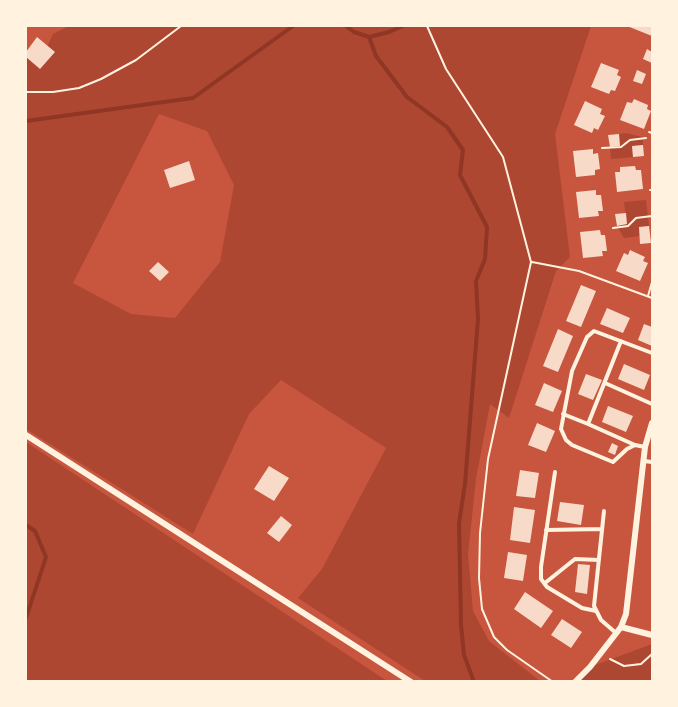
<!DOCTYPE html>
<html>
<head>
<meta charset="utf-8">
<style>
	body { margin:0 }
	#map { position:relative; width:678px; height:707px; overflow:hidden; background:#c8553d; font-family:Commissioner,sans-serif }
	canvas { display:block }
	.frame { position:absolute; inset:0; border:27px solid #fff3e0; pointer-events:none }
</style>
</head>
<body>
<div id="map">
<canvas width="678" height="707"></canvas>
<div class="frame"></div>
</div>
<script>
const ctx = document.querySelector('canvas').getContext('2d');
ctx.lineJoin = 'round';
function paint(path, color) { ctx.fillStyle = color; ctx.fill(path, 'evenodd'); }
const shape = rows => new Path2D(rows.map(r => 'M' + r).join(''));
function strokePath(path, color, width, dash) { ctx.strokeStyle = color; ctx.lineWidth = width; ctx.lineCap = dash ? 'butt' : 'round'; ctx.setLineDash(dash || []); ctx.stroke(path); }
const green = shape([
	[69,26,591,26,555,134,570,257,556,271,509,418,490,404,476,479,468,554,473,611,489,641,540,681,425,681,298,598,322,569,386,448,281,380,249,414,193,534,26,429,26,58,42,58,53,34],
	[159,114,207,131,234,185,220,262,175,318,131,314,73,283],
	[626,133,643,137,643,145,632,146,633,157,611,159,610,147,620,146,619,134],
	[646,200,649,226,639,227,640,236,624,238,617,226,627,224,624,202],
	[26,442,387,681,26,681],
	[652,644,652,681,577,682,590,667]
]);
const stream = shape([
	[346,26,354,32,369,37,389,32,403,26],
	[369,37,376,56,407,97,447,127,463,150,460,175,487,227,485,259,476,281,478,319,465,484,459,523,461,625,464,655,474,682],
	[26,121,193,98,293,26],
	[26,525,35,531,46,557,26,618]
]);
const building = shape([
	[627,26,652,26,652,36],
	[37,37,55,52,40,69,26,57,26,52],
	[647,49,652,52,652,63,643,59],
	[601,63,619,70,617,75,621,77,615,91,611,90,609,94,591,87],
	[637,70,646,74,642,84,633,81],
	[634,99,648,105,647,109,651,111,644,129,620,120,627,102,632,103],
	[585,101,602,109,600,114,605,116,598,130,594,128,592,133,574,125],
	[619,134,620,146,610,147,608,135],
	[643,145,644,156,633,157,632,146],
	[593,149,593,154,598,153,600,169,595,170,595,175,576,177,573,151],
	[189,161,195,180,170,188,164,170],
	[635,166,636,170,641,170,643,189,617,192,615,172,620,172,620,167],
	[596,190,596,195,601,195,603,211,598,211,599,216,579,218,576,192],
	[626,213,627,224,617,226,615,214],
	[649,226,651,243,640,244,639,227],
	[600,230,601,235,605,235,607,251,602,251,603,256,583,258,580,232],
	[630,250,645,257,643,261,648,263,640,281,616,271,624,253,628,255],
	[158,262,169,272,160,281,149,271],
	[581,285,596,291,581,327,566,321],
	[607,308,630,318,623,333,600,324],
	[644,324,652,327,652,346,638,340],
	[558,329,573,336,558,372,543,366],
	[624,364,650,375,644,390,618,379],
	[586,374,602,380,593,400,578,394],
	[544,383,562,391,553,412,535,405],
	[608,406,633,416,626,432,602,422],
	[537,423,555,431,546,452,528,445],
	[612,443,618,446,615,455,608,452],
	[269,466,289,478,274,501,254,489],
	[520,470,539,473,535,498,516,496],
	[560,502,584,505,581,525,557,521],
	[514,507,535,510,530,543,510,540],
	[281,516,292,525,279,542,267,533],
	[508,552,527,555,523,581,504,578],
	[578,564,590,565,587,594,575,592],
	[525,592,553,611,541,628,514,609],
	[562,619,582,632,571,648,551,635]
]);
const path = shape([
	[427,26,446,69,503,157,531,262,488,459,480,533,479,578,482,609,494,637,507,650,553,682],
	[26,92,53,92,79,88,101,79,136,60,181,26],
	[649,132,652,133],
	[602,148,621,147,630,140,646,138],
	[650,190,652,190],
	[613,228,628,226,636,218,652,216],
	[532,262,579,271,652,298],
	[648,296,652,282],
	[610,659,624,666,641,664,652,654]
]);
const service = shape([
	[621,341,588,424,635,445],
	[605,383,652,404],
	[563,414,588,424],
	[645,447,635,445,627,449,613,462,572,445,566,440,561,429,572,371,587,337,594,331,652,353],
	[644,461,652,462],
	[555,472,541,567,541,579,547,587,582,608,596,611],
	[604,511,594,606,601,620,616,633],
	[546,530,602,529],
	[545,583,575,559,599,560]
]);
const minor = shape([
	[26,435,411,682],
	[621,627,652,635],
	[575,682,590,667,621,627,626,614,645,447,652,423]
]);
paint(green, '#ae4732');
strokePath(stream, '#8f3625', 4);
paint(building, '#f7dbc8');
strokePath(path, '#fff3e0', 2);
strokePath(service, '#fff3e0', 4);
strokePath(minor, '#fff3e0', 6);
</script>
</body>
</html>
